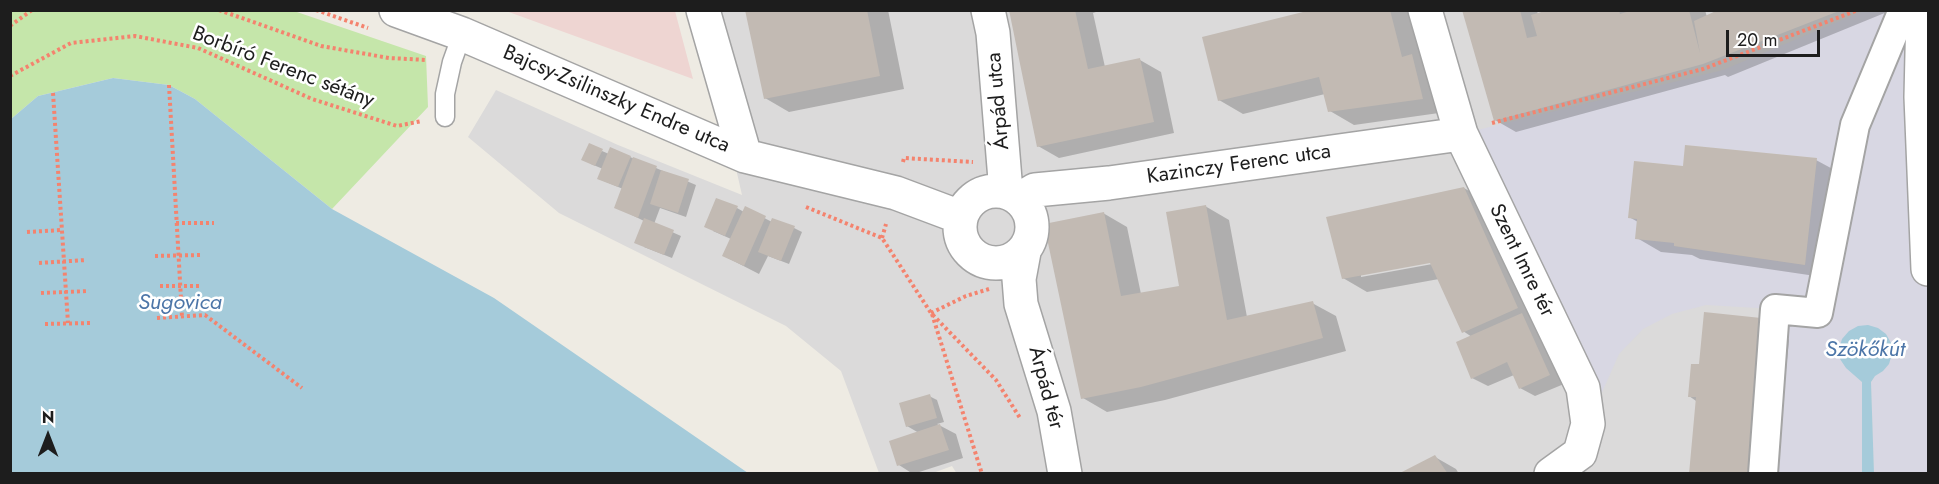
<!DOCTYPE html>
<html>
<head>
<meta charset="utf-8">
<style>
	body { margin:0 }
	#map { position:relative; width:1939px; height:484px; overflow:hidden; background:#eeebe3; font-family:Jost,sans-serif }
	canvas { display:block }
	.frame { position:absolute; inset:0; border:12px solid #1d1d1d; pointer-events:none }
	.north { position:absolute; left:18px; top:406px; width:60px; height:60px; -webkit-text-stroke:4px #fff; paint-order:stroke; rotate:0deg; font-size:16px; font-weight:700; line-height:24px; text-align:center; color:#1d1d1d }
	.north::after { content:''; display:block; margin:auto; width:21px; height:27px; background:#1d1d1d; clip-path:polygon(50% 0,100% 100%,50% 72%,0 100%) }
	.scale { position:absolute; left:1726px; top:30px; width:94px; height:27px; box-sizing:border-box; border:3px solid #1d1d1d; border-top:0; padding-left:8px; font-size:18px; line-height:21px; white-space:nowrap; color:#1d1d1d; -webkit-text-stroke:4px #fff; paint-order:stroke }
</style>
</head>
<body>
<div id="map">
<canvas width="1939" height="484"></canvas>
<div class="frame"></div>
<div class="north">N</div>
<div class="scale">20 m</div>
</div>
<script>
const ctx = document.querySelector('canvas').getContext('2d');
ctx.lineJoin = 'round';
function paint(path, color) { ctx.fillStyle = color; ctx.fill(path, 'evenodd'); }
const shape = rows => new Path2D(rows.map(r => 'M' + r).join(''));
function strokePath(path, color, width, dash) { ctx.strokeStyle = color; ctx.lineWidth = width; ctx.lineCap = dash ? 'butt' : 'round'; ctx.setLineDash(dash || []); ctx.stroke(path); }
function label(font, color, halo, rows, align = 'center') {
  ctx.font = font + ' Jost,sans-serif'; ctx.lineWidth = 5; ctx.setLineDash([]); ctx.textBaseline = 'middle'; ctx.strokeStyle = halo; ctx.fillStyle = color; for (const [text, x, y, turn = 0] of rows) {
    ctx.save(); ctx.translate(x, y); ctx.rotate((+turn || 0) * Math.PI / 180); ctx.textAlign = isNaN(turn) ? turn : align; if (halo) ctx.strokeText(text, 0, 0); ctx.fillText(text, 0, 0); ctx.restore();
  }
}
const residential = shape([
	[700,11,1928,11,1928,473,957,474,952,466,933,473,879,473,841,371,786,326,559,213,468,137,496,90,618,145,742,195]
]);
const commercial = shape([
	[506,11,675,11,693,79,619,52]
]);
const grass = shape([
	[11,11,294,11,426,56,428,107,332,209,195,99,169,85,113,78,38,96,11,119]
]);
const plaza = shape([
	[1864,11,1922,11,1928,270,1928,473,1874,473,1871,382,1875,376,1883,371,1854,375,1862,382,1862,473,1763,473,1775,309,1706,305,1672,314,1643,329,1619,354,1588,424,1461,134,1723,70],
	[1685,145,1817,158,1805,265,1674,246,1674,243,1637,219,1628,218,1635,161,1683,166]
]);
const water = shape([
	[113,78,169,85,195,99,332,209,494,298,748,473,11,473,11,119,38,96],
	[1868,325,1878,328,1886,334,1891,343,1892,354,1889,364,1883,371,1875,376,1871,382,1874,474,1862,473,1862,382,1846,368,1840,359,1839,349,1842,339,1849,331,1858,326]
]);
const shadow = shape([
	[746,10,888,10,904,89,789,112,765,98],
	[1011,10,1102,10,1093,13,1105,67,1140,60,1161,72,1174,133,1059,158,1038,146],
	[1317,10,1410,10,1423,62,1435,70,1446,112,1354,125,1330,111,1325,94,1243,114,1219,100],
	[1463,10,1537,10,1538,15,1553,10,1705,10,1707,17,1722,10,1892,10,1728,77,1725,75,1516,132,1495,120],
	[602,151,609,154,630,157,696,185,686,217,660,208,654,224,681,236,672,258,644,247,644,221,616,207,623,189,599,179,603,169,591,164],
	[1816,160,1840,173,1829,278,1700,259,1692,255,1661,252,1637,238,1638,222,1629,217,1684,168],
	[1464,188,1488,202,1564,384,1535,396,1520,388,1514,375,1488,386,1472,378,1472,337,1463,331,1439,279,1367,292,1343,278],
	[1437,260,1438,263,1361,277,1361,274],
	[1205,206,1229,220,1247,317,1312,303,1336,316,1346,351,1165,400,1107,412,1083,398,1103,213,1127,227,1141,294,1180,287],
	[737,208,744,212,745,208,772,222,794,228,802,232,789,264,768,256,759,274,724,256,731,239,713,231],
	[1782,331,1789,340,1777,458,1689,396,1701,366],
	[929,396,937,400,944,422,937,424,956,434,963,458,913,474,899,465,919,433,907,426],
	[1435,457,1456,469,1459,474,1401,474]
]);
const building = shape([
	[745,10,867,10,880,76,764,99],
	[1009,10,1075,10,1088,69,1140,58,1154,122,1037,147],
	[1311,10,1390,10,1402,57,1412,54,1423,99,1328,112,1319,77,1218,101,1202,37],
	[1462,10,1520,10,1527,38,1537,36,1531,15,1548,10,1619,10,1620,14,1633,10,1689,10,1700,53,1694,21,1718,10,1839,11,1703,64,1494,121],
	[589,143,603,149,595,166,581,160],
	[1685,145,1817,158,1805,265,1674,246,1674,243,1635,239,1637,219,1628,218,1634,161,1683,166],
	[610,147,631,156,618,187,597,179],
	[633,157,657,166,638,218,614,208],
	[661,170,689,179,678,213,650,204],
	[1464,187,1518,308,1462,333,1430,263,1342,279,1326,217],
	[716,198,738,206,725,236,704,227],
	[1206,205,1227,320,1313,301,1323,338,1141,387,1081,399,1044,224,1104,212,1121,296,1179,286,1166,212],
	[745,206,766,216,744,266,722,256],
	[644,218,674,230,664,255,634,243],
	[772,218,795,226,781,261,758,252],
	[1704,312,1761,318,1755,474,1689,474,1696,397,1688,397,1691,364,1699,364],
	[1522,313,1550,375,1519,389,1507,362,1471,379,1456,342],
	[930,394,937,418,906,427,899,403],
	[940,424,949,450,897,466,889,441],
	[1435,455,1448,474,1398,474]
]);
const path = shape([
	[219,10,321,46,389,58,427,60],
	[316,10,368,28],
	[10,26,32,10],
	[10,76,71,43,135,36,198,48,312,99,397,126,422,121],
	[169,85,182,317],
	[53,93,68,323],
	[1492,123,1703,69,1858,10],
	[903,162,904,158,973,162],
	[806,207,882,238,931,313,996,380,1020,418],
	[176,223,214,223],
	[27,232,62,230],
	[882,238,886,224],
	[155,256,202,255],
	[39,263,86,260],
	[160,286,202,286],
	[41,293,89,291],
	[931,313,966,296,989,289],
	[932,314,982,474],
	[157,318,205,315,302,388],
	[45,324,90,323]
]);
const service = shape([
	[445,117,445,94,452,62,462,34]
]);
const pedestrian = shape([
	[1763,474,1775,309,1818,313,1855,125,1903,10]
]);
const minor = shape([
	[396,10,462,34,745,156,896,193,960,217],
	[703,10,745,156],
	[988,10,993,33,1006,192],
	[1425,10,1461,134,1583,388,1588,424,1580,453,1551,474],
	[1923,10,1921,97,1928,269],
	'960 227a36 36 0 1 1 72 0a36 36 0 1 1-72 0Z',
	[1020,199,1035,190,1109,183,1461,134],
	[1024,252,1019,279,1021,304,1054,411,1065,474]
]);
const streetNames = [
	["Borbíró Ferenc sétány",283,68,21],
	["Bajcsy-Zsilinszky Endre utca",616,100,23],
	["Árpád utca",999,101,-95],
	["Kazinczy Ferenc utca",1239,165,-8],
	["Szent Imre tér",1521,261,64],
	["Árpád tér",1045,388,75]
];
const waterNames = [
	["Sugovica",180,304],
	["Szökőkút",1865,351]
];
paint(residential, '#dbdada');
paint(commercial, '#eed5d2');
paint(grass, '#c5e6aa');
paint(plaza, '#d8d7e3');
paint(water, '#a5cbda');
paint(shadow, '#0003');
paint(building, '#c2bab3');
strokePath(service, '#a4a4a4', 21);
strokePath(pedestrian, '#a4a4a4', 32);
strokePath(minor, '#a4a4a4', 36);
strokePath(path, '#f4836e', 4, [3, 3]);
strokePath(service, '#fff', 18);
strokePath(pedestrian, '#fff', 28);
strokePath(minor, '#fff', 33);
label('21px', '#1d1d1d', '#fff', streetNames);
label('italic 22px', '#4d76a8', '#fff', waterNames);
</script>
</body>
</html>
